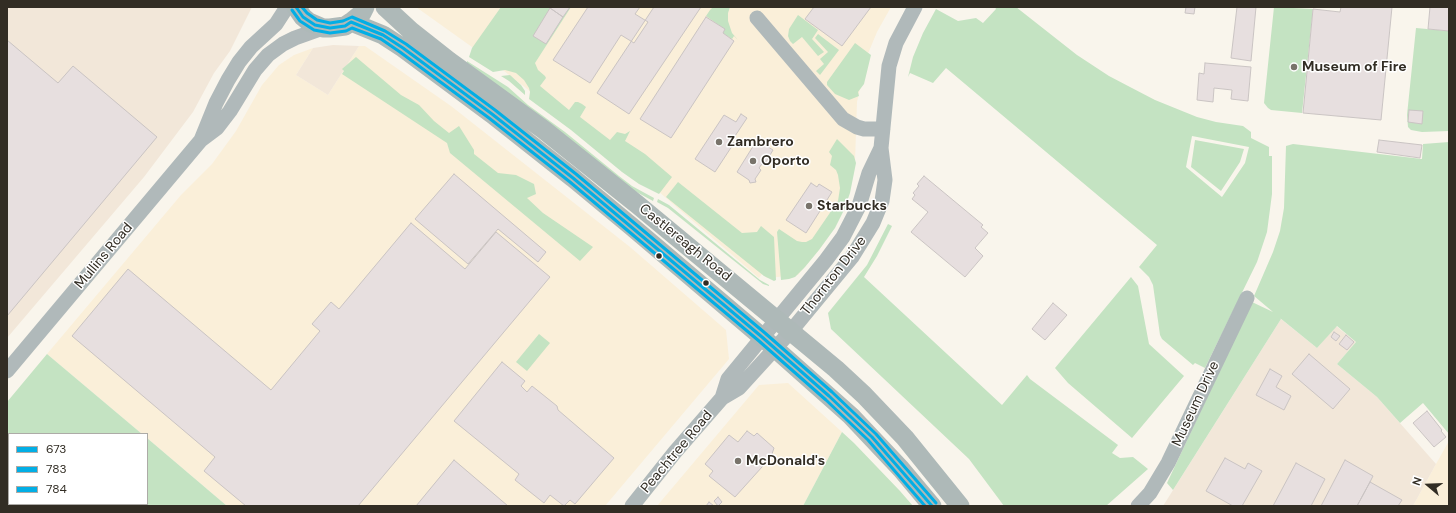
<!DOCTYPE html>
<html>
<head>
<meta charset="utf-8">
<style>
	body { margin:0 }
	#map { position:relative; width:1456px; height:513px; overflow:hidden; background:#f9f5ec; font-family:"DM Sans",sans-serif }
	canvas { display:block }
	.frame { position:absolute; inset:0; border:8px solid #322d24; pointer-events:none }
	.legend { position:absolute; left:8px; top:433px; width:140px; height:72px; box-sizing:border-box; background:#fff; border:1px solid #adaba7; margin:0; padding:5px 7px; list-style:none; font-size:12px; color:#322d24 }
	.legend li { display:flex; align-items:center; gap:8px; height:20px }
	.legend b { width:20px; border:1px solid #adaba7 }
	.north { position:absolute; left:1408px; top:465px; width:40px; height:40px; -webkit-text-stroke:3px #fff; paint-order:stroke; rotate:289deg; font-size:11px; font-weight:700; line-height:16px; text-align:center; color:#322d24 }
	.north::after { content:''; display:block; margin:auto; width:14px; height:18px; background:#322d24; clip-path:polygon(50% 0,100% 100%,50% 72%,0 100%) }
</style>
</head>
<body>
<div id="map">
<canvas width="1456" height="513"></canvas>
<div class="frame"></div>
<ul class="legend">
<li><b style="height:5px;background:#02aee5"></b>673</li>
<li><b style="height:5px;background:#02aee5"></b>783</li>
<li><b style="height:5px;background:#02aee5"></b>784</li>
</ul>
<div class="north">N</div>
</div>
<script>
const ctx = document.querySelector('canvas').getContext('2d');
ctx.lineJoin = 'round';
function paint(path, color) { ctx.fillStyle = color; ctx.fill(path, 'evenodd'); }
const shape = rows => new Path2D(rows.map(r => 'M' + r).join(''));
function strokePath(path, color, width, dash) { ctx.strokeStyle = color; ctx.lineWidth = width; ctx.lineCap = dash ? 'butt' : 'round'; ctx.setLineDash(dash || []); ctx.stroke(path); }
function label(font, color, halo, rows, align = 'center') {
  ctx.font = font + ' "DM Sans",sans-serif'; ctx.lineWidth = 3; ctx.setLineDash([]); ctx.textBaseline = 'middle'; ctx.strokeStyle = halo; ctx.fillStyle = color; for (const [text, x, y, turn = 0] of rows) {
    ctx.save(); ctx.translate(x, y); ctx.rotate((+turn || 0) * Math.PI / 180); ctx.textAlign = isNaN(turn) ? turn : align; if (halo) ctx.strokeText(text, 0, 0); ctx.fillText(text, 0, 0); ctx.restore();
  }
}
const built = shape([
	[416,7,891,7,877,32,867,56,857,102,855,162,833,229,821,247,798,275,767,278,762,274,759,278,651,185,486,57],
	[359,46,365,46,451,106,630,247,726,330,729,359,605,506,227,506,147,438,147,434,142,434,47,354,181,195,212,164,236,131,262,85,279,65,294,55,313,48,296,75,328,95],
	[788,383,842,432,803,506,657,506,759,385],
	[1449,441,1449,506,1413,506,1436,464]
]);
const industrial = shape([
	[7,7,252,7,230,51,214,73,193,112,144,177,7,338],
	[333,45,359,46,328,95,296,75,313,48],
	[1281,319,1317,348,1336,326,1356,342,1337,364,1377,397,1436,464,1413,506,1163,506]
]);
const green = shape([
	[501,7,571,7,535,63,538,70,545,76,546,78,540,86,569,110,575,102,578,102,582,104,586,107,580,117,610,140,617,132,625,134,630,131,625,141,645,154,672,177,659,194,639,184,622,172,571,130,529,99,530,92,529,88,524,80,516,73,505,70,493,72,469,57,472,48],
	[713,7,730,7,728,13,728,21,732,33,738,40,734,36,732,39,721,32,723,28,706,16,710,10],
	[995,7,1016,7,1077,55,1109,76,1130,87,1155,100,1197,117,1216,122,1243,126,1251,132,1251,138,1269,147,1269,156,1272,156,1272,194,1267,232,1257,262,1205,368,1195,363,1193,365,1162,339,1160,335,1153,285,1149,277,1139,267,1157,245,946,68,933,83,910,73,908,77,913,57,923,33,936,9,958,21,976,18,983,23,996,9],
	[1192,136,1249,147,1245,163,1222,197,1186,167],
	[1274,7,1313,9,1302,113,1271,110,1268,108,1264,103],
	[798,15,818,30,812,39,824,52,818,56,802,37,793,44,790,41,788,36,789,29],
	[1416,28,1449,31,1449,131,1422,132,1411,130,1408,127,1407,115],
	[818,34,839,50,820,75,816,71,824,64,820,59,828,52,815,38],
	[855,43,871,55,864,84,858,92,859,96,849,100,835,94,827,85,827,82],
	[356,57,401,95,419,105,434,121,449,133,459,126,474,150,474,154,498,173,516,175,534,184,536,194,527,198,543,213,593,247,580,261,450,153,447,143,342,74,344,71,342,69],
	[467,61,508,87,528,105,565,132,619,176,632,186,654,198,653,201,631,189,467,63],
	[510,75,521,85,525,91,525,95,509,81,501,76],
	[837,139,854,156,856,163,850,193,844,210,835,228,819,250,805,267,795,277,789,279,781,280,777,232,779,229,797,241,802,242,806,242,812,239,838,201,840,188,838,175,836,170,830,165,832,156,829,152],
	[1195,140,1244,149,1240,162,1221,191,1191,167],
	[1449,142,1449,434,1423,403,1400,423,1377,397,1337,364,1356,342,1337,326,1317,348,1280,318,1281,319,1173,490,1167,483,1252,302,1273,312,1254,296,1273,252,1280,231,1284,208,1286,146,1293,144,1422,159,1423,144],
	[678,182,742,233,757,232,761,226,774,237,776,280,774,281,764,276,666,197],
	[658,199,669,205,760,280,769,285,769,286,763,284,668,208,657,202],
	[888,224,892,226,877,256,864,277,1002,405,1027,375,1030,379,1118,445,1112,453,1120,458,1133,457,1148,469,1106,506,1004,506,969,459,831,329,828,313,867,265],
	[1131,277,1138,286,1149,344,1184,376,1132,438,1068,383,1055,368],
	[539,334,550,343,527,371,516,362],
	[47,354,142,434,9,434,9,504,147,504,147,438,227,506,7,506,7,402],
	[842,432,854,443,900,491,913,506,803,506]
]);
const building = shape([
	[551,7,570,7,563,17,550,8,551,7],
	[588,7,640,7,635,14,648,22,634,43,621,35,590,83,553,60,588,7],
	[654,7,701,7,629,114,597,93,654,7],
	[814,7,871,7,842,46,805,19,814,7],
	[1186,7,1195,7,1194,14,1185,13,1186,7],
	[1237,7,1256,7,1251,61,1231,58,1237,7],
	[1341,7,1392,7,1381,120,1303,113,1313,9,1340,12,1341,7],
	[1430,7,1449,7,1449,31,1428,29,1430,7],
	[550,8,563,17,546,44,533,36,550,8],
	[706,17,725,29,723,33,734,41,671,138,640,119,706,17],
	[7,40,58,83,73,66,157,137,7,316,7,40],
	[1205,63,1251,67,1248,101,1231,99,1232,90,1214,88,1213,102,1197,100,1199,73,1204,74,1205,63],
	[1409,110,1423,111,1422,124,1408,122,1409,110],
	[741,114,747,118,731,142,734,143,715,172,695,159,724,115,736,122,741,114],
	[757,140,773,150,766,162,764,161,759,168,761,170,755,179,756,182,750,183,749,180,737,172,757,140],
	[1379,140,1422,145,1420,158,1377,152,1379,140],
	[454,174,546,252,538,262,498,229,468,264,415,219,454,174],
	[924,176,983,225,981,227,988,233,975,248,983,256,965,277,911,232,928,212,912,199,915,195,913,193,919,186,917,184,924,176],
	[811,183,817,187,819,184,832,192,806,233,786,220,811,183],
	[411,223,465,269,496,232,550,277,358,506,340,506,339,505,338,506,246,506,204,471,215,457,72,336,128,269,271,390,320,331,312,324,331,302,339,309,411,223],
	[1053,303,1067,315,1045,340,1032,329,1053,303],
	[1334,332,1340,336,1336,341,1331,337,1334,332],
	[1346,335,1354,342,1347,350,1339,344,1346,335],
	[1309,354,1350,389,1333,409,1292,374,1309,354],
	[502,362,525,381,521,386,527,392,532,386,557,406,558,410,614,458,575,504,570,500,564,506,550,495,544,503,515,480,519,474,454,421,502,362],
	[1270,369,1282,376,1276,387,1291,396,1284,410,1256,395,1270,369],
	[1427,411,1442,430,1441,431,1446,437,1434,447,1413,423,1427,411],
	[747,431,754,436,757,433,774,448,771,457,735,497,709,476,713,471,705,464,729,435,738,442,747,431],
	[1225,458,1245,469,1248,463,1262,471,1242,506,1233,506,1206,491,1225,458],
	[454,460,508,506,416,506,454,460],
	[1345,460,1373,476,1370,482,1357,506,1321,506,1345,460],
	[1296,463,1325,479,1311,506,1273,506,1296,463],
	[1370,482,1402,500,1398,506,1357,506,1370,482],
	[718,497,722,502,718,506,714,501,718,497],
	[709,502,714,506,706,506,709,502]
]);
const minor = shape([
	[757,18,843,119,857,127,864,129,883,129],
	[201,140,216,103,228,80,239,62,251,47,276,24,287,7],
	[7,371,201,140,217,128,230,111,255,70,268,55,283,44,295,38,323,28],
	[722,398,728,379,826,260,843,237,859,206,869,173,881,148],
	[632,506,675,452,722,398,739,388,791,331,852,257,873,223,882,201,885,180,881,148,889,66,896,43,915,7],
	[1138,506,1150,493,1168,463,1247,298]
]);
const major = shape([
	[296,7,303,17,309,22,323,28,330,28,345,26,351,22,362,13,365,7],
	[385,7,411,31,449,61,544,130,638,205,836,369,864,395,905,438,960,506],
	[351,22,383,35,403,48,492,114,573,178,631,226,762,337,851,416,901,469,932,506]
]);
const bus1 = shape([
	[296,7,303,17,315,25,330,28,345,26,351,22,383,35,403,48,492,114,573,178,762,337,829,396,872,437,932,506]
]);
const bus2 = shape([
	[292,10,300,21,314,30,330,33,346,31,352,28,381,39,400,52,489,118,570,182,759,341,826,400,868,440,925,506]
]);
const bus3 = shape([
	[302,7,307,13,317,20,330,23,343,21,352,17,385,31,406,44,495,110,576,174,765,333,832,392,876,434,936,503]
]);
const markers = [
	[1294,67,4,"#78736a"],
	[719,142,4,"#78736a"],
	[753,161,4,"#78736a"],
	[809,206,4,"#78736a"],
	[659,256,3.5,"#322d24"],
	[706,283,3.5,"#322d24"],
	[738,461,4,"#78736a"]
];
const poiNames = [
	["Museum of Fire",1302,67],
	["Zambrero",727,142],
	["Oporto",761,161],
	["Starbucks",817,206],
	["McDonald's",746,461]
];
const streetNames = [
	["Castlereagh Road",685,243,39],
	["Mullins Road",104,256,-50],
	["Thornton Drive",834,276,-52],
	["Museum Drive",1196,404,-65],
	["Peachtree Road",677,452,-50]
];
paint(built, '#faefd9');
paint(industrial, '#f2e7d9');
paint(green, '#c4e3c2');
paint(building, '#e7dfdf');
strokePath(building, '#cac4c3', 1);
strokePath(minor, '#b0b9ba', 15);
strokePath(major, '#aeb9b8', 19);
strokePath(bus1, '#02aee5', 3);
strokePath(bus2, '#02aee5', 3);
strokePath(bus3, '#02aee5', 3);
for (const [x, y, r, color] of markers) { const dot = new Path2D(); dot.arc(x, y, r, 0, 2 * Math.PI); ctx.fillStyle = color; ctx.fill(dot); strokePath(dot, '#fff', 1.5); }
label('bold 14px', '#322d24', '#fff', poiNames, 'left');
label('14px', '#322d24', '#fff', streetNames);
</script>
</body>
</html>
